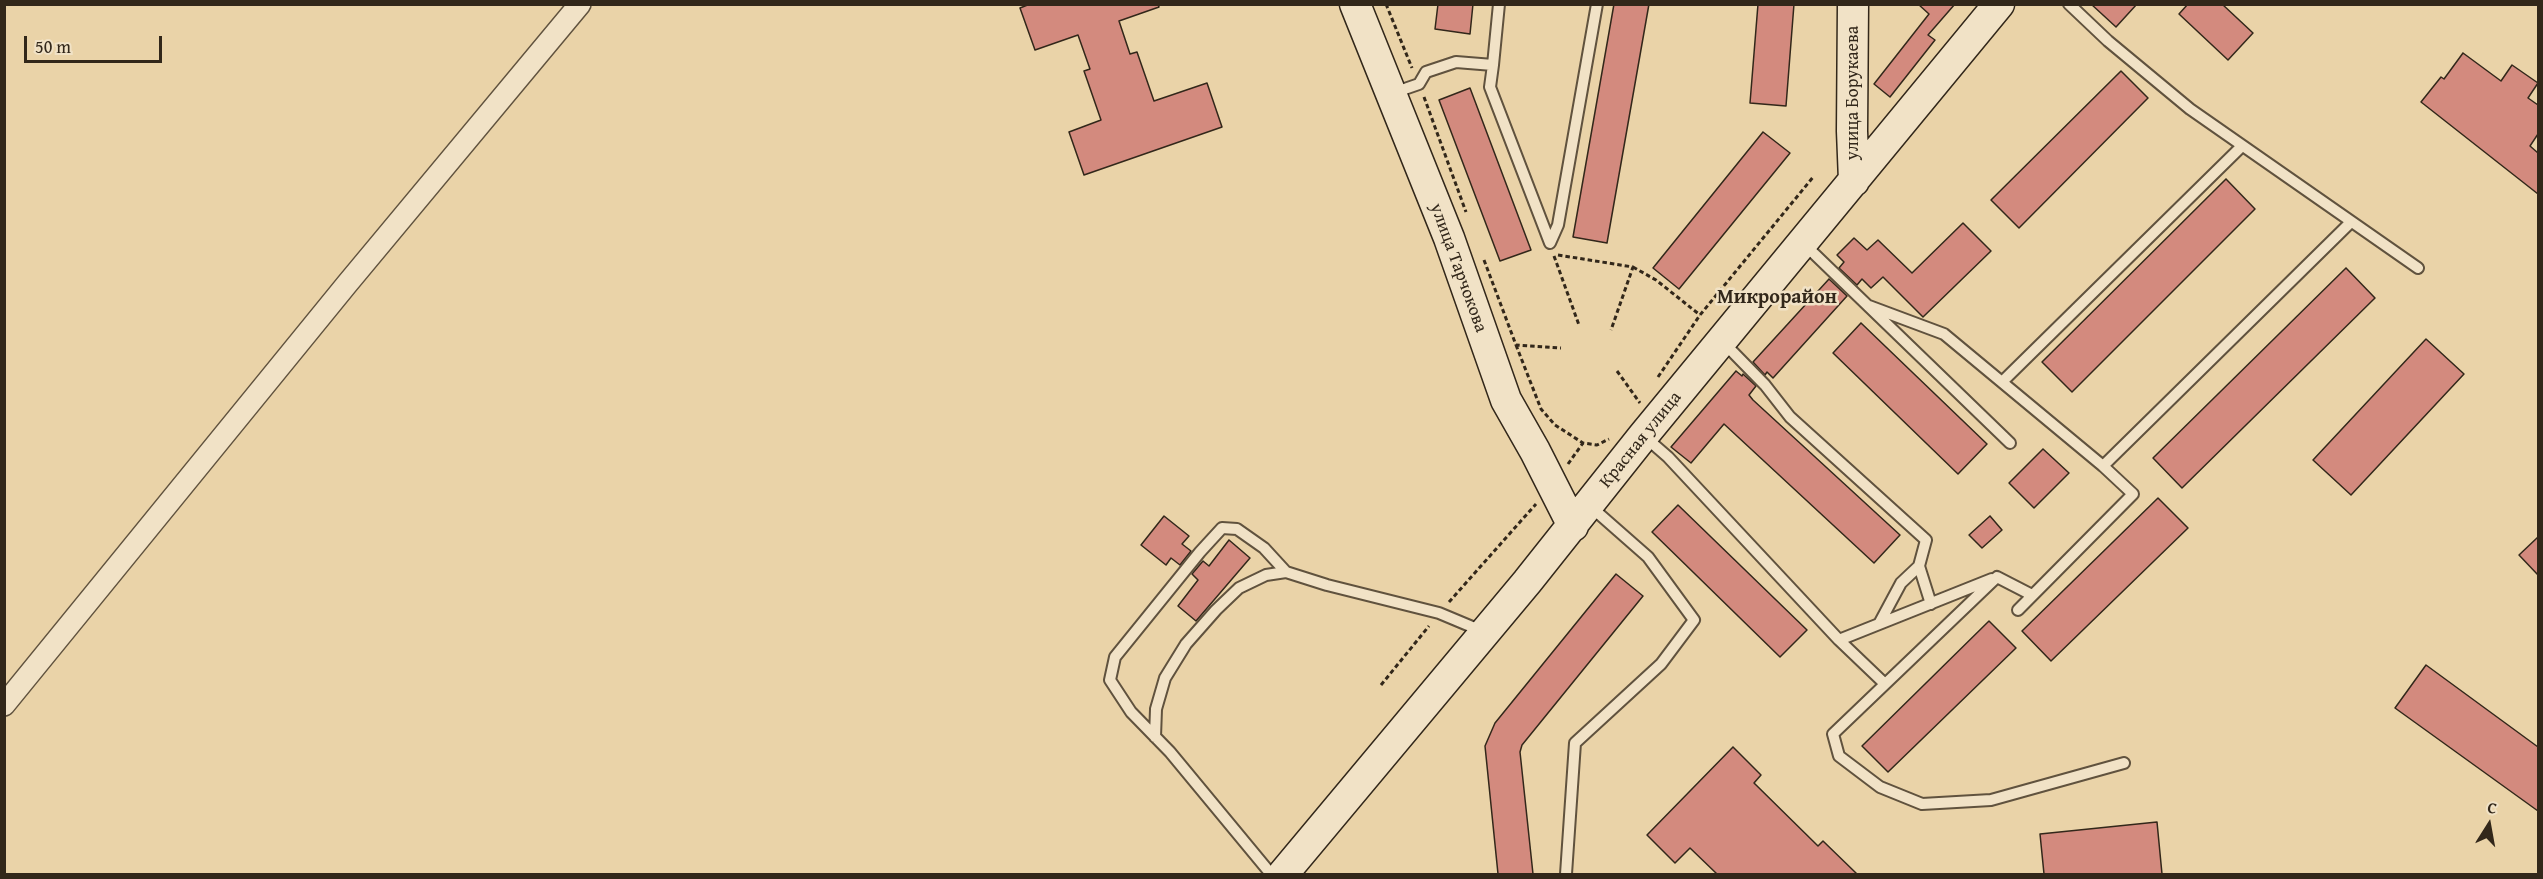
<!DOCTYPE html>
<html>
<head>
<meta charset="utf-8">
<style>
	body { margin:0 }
	#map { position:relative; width:2543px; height:879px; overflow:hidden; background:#ead3a8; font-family:"Gentium Book Plus",serif }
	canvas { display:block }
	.frame { position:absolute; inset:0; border:6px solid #32271a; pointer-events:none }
	.north { position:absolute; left:2459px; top:795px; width:60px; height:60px; -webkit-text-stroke:4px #f1e2c6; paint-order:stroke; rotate:11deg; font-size:16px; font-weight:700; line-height:24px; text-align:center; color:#32271a }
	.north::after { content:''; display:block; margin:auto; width:21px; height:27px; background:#32271a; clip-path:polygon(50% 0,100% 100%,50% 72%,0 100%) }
	.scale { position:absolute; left:24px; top:36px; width:138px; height:27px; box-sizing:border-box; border:3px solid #32271a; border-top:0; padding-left:8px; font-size:18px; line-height:21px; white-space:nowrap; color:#32271a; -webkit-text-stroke:4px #f1e2c6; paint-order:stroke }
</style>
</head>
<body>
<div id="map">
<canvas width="2543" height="879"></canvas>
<div class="frame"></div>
<div class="north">С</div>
<div class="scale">50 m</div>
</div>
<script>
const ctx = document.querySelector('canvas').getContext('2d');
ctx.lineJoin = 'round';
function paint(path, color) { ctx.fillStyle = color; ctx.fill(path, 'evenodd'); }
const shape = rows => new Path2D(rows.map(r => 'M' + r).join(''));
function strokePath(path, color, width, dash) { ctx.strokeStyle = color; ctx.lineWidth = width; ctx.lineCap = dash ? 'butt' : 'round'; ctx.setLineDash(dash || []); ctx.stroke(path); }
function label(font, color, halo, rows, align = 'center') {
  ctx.font = font + ' "Gentium Book Plus",serif'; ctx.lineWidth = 5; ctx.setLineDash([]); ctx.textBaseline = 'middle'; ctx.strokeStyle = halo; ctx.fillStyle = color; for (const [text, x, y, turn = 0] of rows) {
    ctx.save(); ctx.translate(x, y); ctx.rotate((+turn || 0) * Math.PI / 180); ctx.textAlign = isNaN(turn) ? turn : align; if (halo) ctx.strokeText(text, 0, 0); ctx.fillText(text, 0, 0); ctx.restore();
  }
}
const building = shape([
	[1030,4,1158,4,1159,7,1119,21,1130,54,1137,52,1154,101,1207,83,1222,127,1084,175,1069,132,1101,120,1084,71,1090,69,1078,35,1035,50,1020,8,1030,4],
	[1438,4,1473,4,1470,34,1435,29,1438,4],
	[1614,4,1649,4,1607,243,1573,237,1614,4],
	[1758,4,1794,4,1786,106,1750,103,1758,4],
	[1918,4,1955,4,1928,35,1935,40,1890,97,1874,84,1929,14,1918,4],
	[2091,4,2137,4,2116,27,2091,4],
	[2188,4,2222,4,2253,33,2228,60,2179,14,2188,4],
	[2463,53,2501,81,2512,65,2538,83,2528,98,2538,105,2538,134,2530,146,2538,153,2538,194,2421,102,2441,77,2444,79,2463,53],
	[2121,71,2148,98,2019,228,1991,200,2121,71],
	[1470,88,1531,250,1500,261,1439,100,1470,88],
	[1763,132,1790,153,1679,289,1653,268,1763,132],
	[2226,179,2255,209,2072,392,2042,362,2226,179],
	[1963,223,1991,251,1923,317,1883,277,1871,288,1862,279,1857,285,1839,268,1844,262,1837,255,1854,238,1867,250,1878,240,1912,273,1963,223],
	[2346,268,2375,298,2182,488,2153,458,2346,268],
	[1829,279,1847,296,1773,378,1767,372,1765,375,1753,362,1829,279],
	[1861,323,1987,444,1958,474,1833,353,1861,323],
	[2426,339,2464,374,2351,495,2313,460,2426,339],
	[1736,371,1742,376,1743,374,1756,386,1749,395,1753,400,1900,535,1874,563,1724,424,1691,463,1671,447,1736,371],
	[2043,449,2069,473,2034,508,2009,483,2043,449],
	[2158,498,2188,528,2051,661,2022,631,2158,498],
	[1678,505,1807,630,1780,657,1652,532,1678,505],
	[1164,516,1189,536,1182,544,1191,551,1180,565,1171,558,1166,565,1141,545,1164,516],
	[1990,516,2002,530,1982,548,1969,535,1990,516],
	[2538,537,2538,575,2519,555,2538,537],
	[1229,540,1250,558,1196,621,1178,606,1198,580,1192,574,1203,561,1209,566,1229,540],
	[1616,574,1643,596,1522,745,1520,752,1533,874,1498,874,1485,746,1495,723,1616,574],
	[1989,621,2016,648,1888,772,1862,746,1989,621],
	[2426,665,2538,747,2538,811,2395,708,2426,665],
	[1733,747,1761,775,1754,783,1818,846,1823,841,1857,874,1717,874,1690,848,1675,863,1647,835,1733,747],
	[2157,822,2162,874,2044,874,2040,834,2157,822]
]);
const path = shape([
	[1386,4,1412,68],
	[1424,97,1466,212],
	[1558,255,1633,267,1611,330],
	[1554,256,1579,325],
	[1484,260,1516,345,1561,348],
	[1633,267,1656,280,1700,315],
	[1516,345,1541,409,1555,425,1583,443,1597,445,1609,439],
	[1617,371,1640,403],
	[1658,377,1700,315,1814,176],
	[1568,464,1583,443],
	[1449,602,1536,504],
	[1381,685,1429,626]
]);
const lane = shape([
	[2069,4,2108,41,2190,109,2418,268],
	[1493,65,1499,4],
	[1393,93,1419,84,1426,72,1456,62,1493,65,1490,87,1550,243,1558,225,1597,4],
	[1803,243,2010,443],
	[1869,306,1944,334,2103,466,2351,222],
	[1724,343,1765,385,1790,417,1926,540,1919,566,1931,604],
	[2002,382,2242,146],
	[1645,437,1668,457,1839,640,1885,684],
	[2032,595,1997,577,1833,734,1839,756,1880,787,1922,804,1991,800,2124,763],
	[2018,610,2133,494,2103,466],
	[1879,624,1901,583,1919,566],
	[1839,640,1992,579],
	[1155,737,1156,709,1165,678,1186,644,1216,610,1239,588,1266,575,1286,572],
	[1271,874,1170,752,1131,712,1110,680,1115,657,1200,552,1222,528,1237,529,1264,548,1286,572,1327,585,1439,613,1482,631],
	[1566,874,1575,743,1661,664,1694,620,1648,557,1590,506]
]);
const street = shape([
	[4,705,347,284,580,4]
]);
const secondary = shape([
	[1355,4,1449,238,1506,400,1535,451,1573,526],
	[1853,4,1852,131,1854,181],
	[1283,874,1527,582,1643,436,1999,4]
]);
const streetNames = [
	["улица Борукаева",1853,93,-90],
	["улица Тарчокова",1458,268,70],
	["Красная улица",1641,440,-51]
];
const neighbourhoodNames = [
	["Микрорайон",1777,298]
];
paint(building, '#d38a7e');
strokePath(building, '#32271a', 1.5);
strokePath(lane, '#60523e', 14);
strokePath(street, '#60523e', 24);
strokePath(secondary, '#32271a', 33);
strokePath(path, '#32271a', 3, [4.5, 3]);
strokePath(lane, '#f1e2c6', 10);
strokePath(street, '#f1e2c6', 21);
strokePath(secondary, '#f1e2c6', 30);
label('18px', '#32271a', '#f1e2c6', streetNames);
label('bold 20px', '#32271a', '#f1e2c6', neighbourhoodNames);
</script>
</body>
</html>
